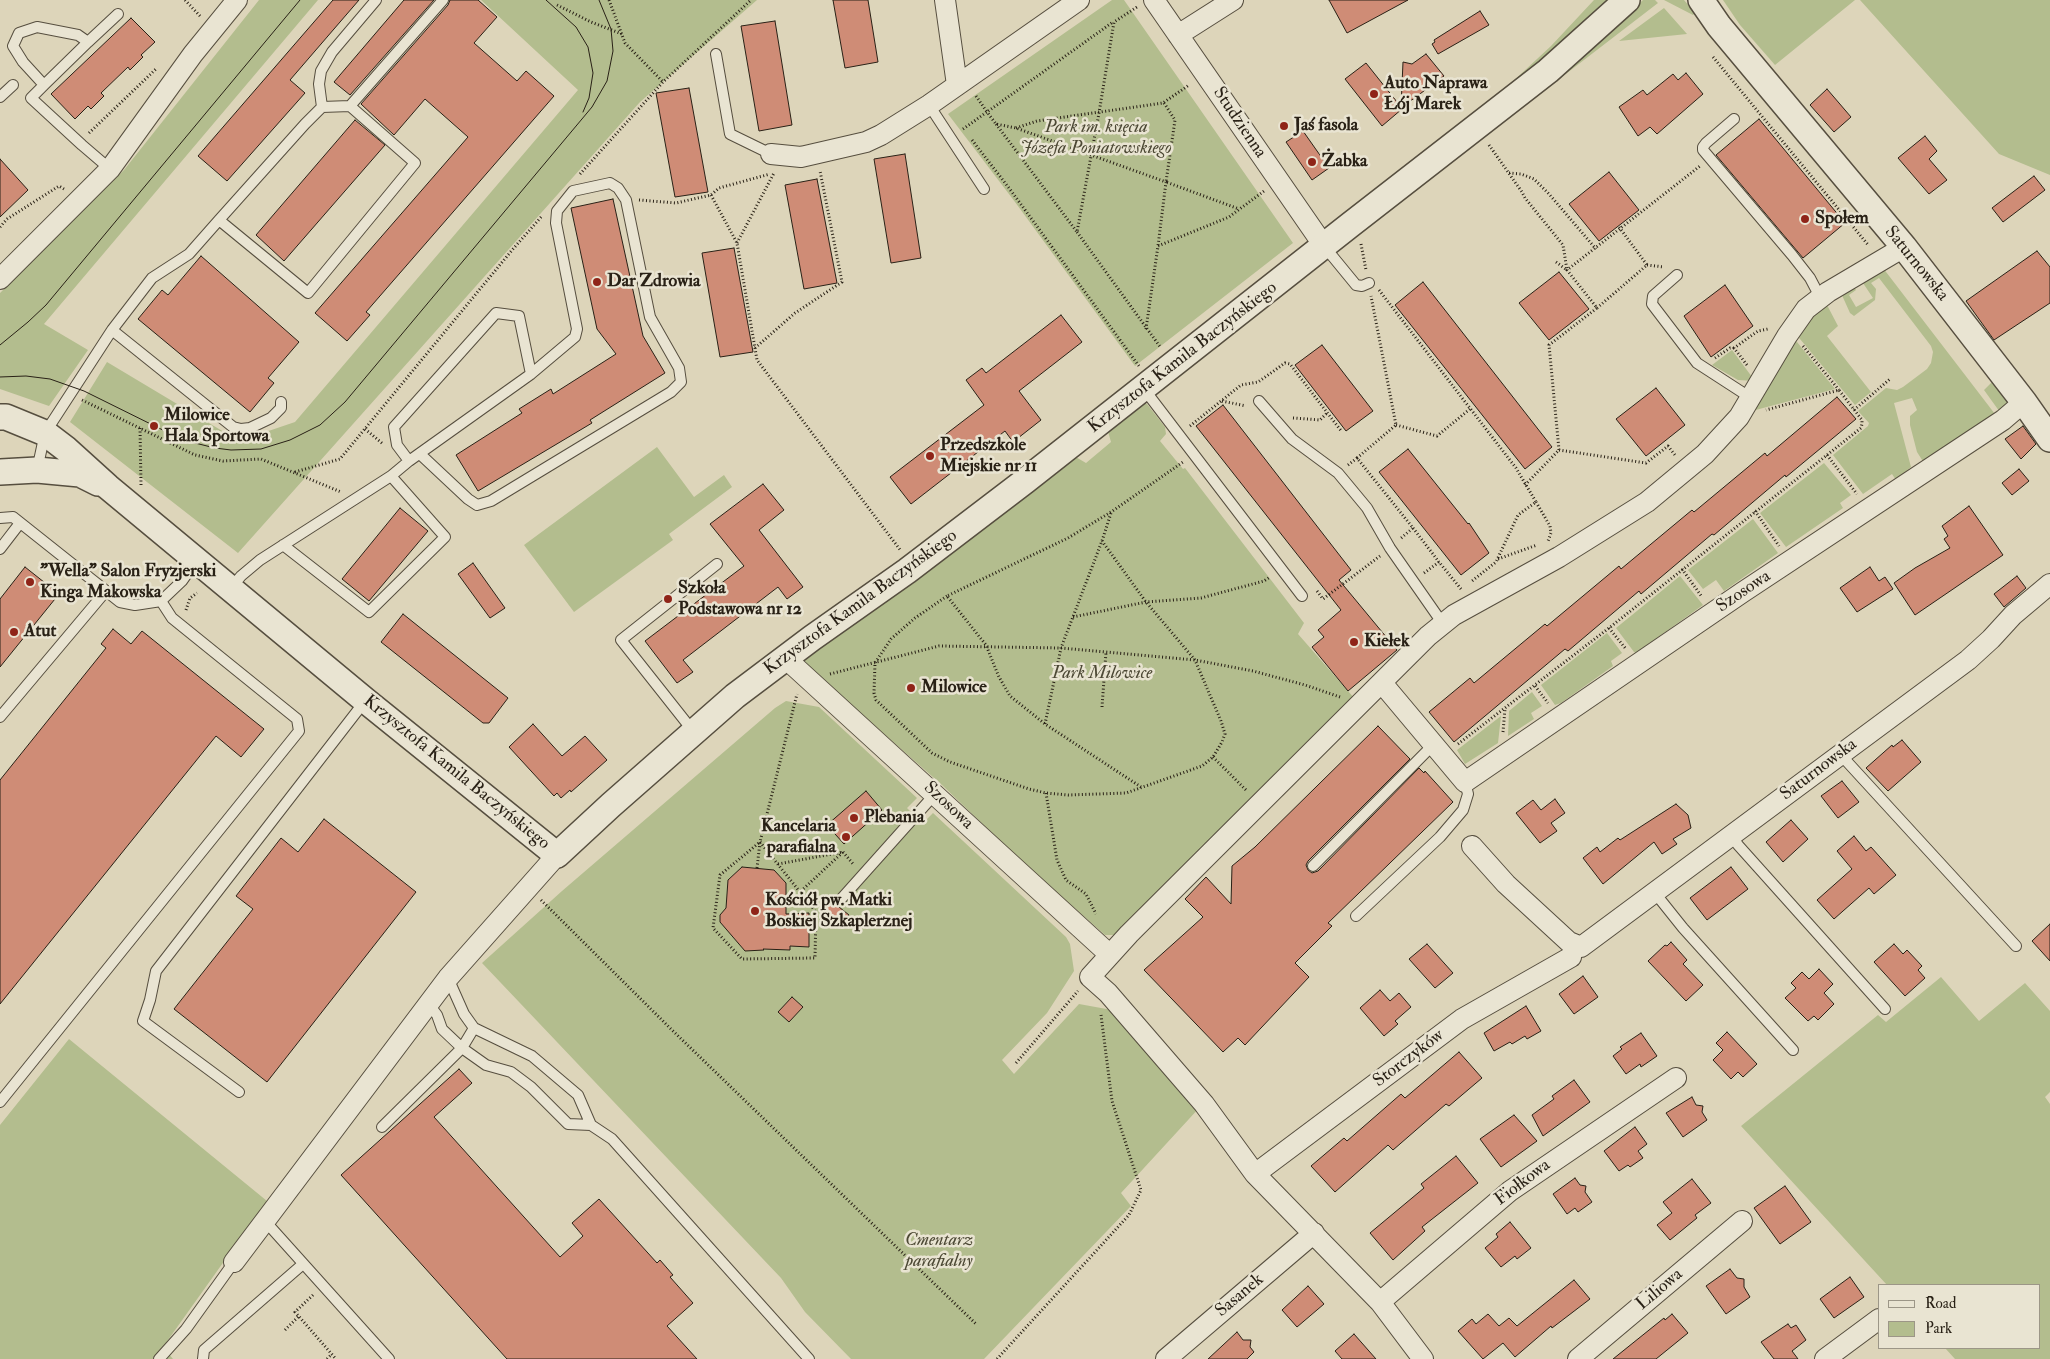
<!DOCTYPE html>
<html>
<head>
<meta charset="utf-8">
<style>
	body { margin:0 }
	#map { position:relative; width:2050px; height:1359px; overflow:hidden; background:#ddd5ba; font-family:"IM FELL Double Pica",serif }
	canvas { display:block }
	.legend { position:absolute; left:1878px; top:1284px; width:162px; height:65px; box-sizing:border-box; background:#e9e4d2; border:1px solid #9c9687; margin:0; padding:6px 9px; list-style:none; font-size:15px; color:#292116 }
	.legend li { display:flex; align-items:center; gap:10px; height:25px }
	.legend b { width:25px; border:1px solid #9c9687 }
</style>
</head>
<body>
<div id="map">
<canvas width="2050" height="1359"></canvas>
<ul class="legend">
<li><b style="height:6px;background:#e9e4d2"></b>Road</li>
<li><b style="height:14px;background:#b3bd8e"></b>Park</li>
</ul>
</div>
<script>
const ctx = document.querySelector('canvas').getContext('2d');
ctx.lineJoin = 'round';
function paint(path, color) { ctx.fillStyle = color; ctx.fill(path, 'evenodd'); }
const shape = rows => new Path2D(rows.map(r => 'M' + r).join(''));
function strokePath(path, color, width, dash) { ctx.strokeStyle = color; ctx.lineWidth = width; ctx.lineCap = dash ? 'butt' : 'round'; ctx.setLineDash(dash || []); ctx.stroke(path); }
function label(font, color, halo, rows, align = 'center') {
  ctx.font = font + ' "IM FELL Double Pica",serif'; ctx.lineWidth = 5; ctx.setLineDash([]); ctx.textBaseline = 'middle'; ctx.strokeStyle = halo; ctx.fillStyle = color; for (const [text, x, y, turn = 0] of rows) {
    ctx.save(); ctx.translate(x, y); ctx.rotate((+turn || 0) * Math.PI / 180); ctx.textAlign = isNaN(turn) ? turn : align; if (halo) ctx.strokeText(text, 0, 0); ctx.fillText(text, 0, 0); ctx.restore();
  }
}
const green = shape([
	[259,0,318,0,44,324,88,350,49,406,0,389,0,293,124,170],
	[481,0,757,0,640,102,238,553,70,422,107,362,239,441,295,422,578,90],
	[1112,0,1124,0,1293,243,1135,366,1015,202,948,114],
	[1594,0,1612,0,1511,87,1509,85,1551,46],
	[1643,0,1655,0,1658,3,1441,170,1558,77],
	[1664,0,1684,0,1695,13,1693,15],
	[1723,0,1855,0,1775,65,1740,25],
	[1860,0,2050,0,2050,175,1999,154],
	[1664,8,1687,34,1619,41],
	[1883,268,1998,418,1924,463,1917,452,1910,425,1910,416,1917,410,1912,398,1894,403,1911,467,1896,480,1892,474,1863,494,1833,455,1868,426,1869,423,1858,411,1886,388,1897,390,1903,387,1927,369,1931,363,1933,352,1931,346,1879,278,1871,283,1876,289,1875,300,1854,316,1850,313,1841,293,1853,286,1856,290,1849,295,1856,307,1873,298,1863,283],
	[1827,305,1838,326,1827,336,1871,392,1855,405,1795,333,1809,315],
	[1793,337,1835,389,1748,412],
	[1732,350,1755,381,1738,380,1712,365],
	[1994,380,2009,402,2002,415,1984,390],
	[1141,403,1147,404,1165,427,1166,434,1160,441,1183,469,1185,468,1304,623,1298,634,1355,699,1116,935,1105,935,1020,860,942,785,826,683,804,662,804,657,1074,456,1086,463,1111,442,1107,428],
	[657,447,694,497,724,475,732,487,669,534,673,540,574,612,524,545],
	[1824,463,1851,495,1840,503,1843,508,1786,547,1760,513],
	[1753,519,1778,553,1724,591,1716,580,1703,589,1688,570],
	[1680,576,1703,605,1636,653,1634,652,1616,628],
	[1607,633,1622,653,1611,661,1613,666,1561,703,1555,705,1541,685],
	[1532,692,1542,706,1531,713,1534,719,1508,736,1509,711],
	[786,701,819,707,917,798,907,808,915,816,923,823,933,813,1066,937,1070,944,1074,971,1047,1013,1002,1060,1014,1074,1079,1004,1112,1010,1200,1107,1121,1193,1131,1206,984,1359,851,1359,805,1312,781,1278,482,963,562,891,775,708],
	[1501,716,1498,743,1465,764,1457,750],
	[1941,977,1979,1021,2025,983,2050,1011,2050,1092,2045,1097,2050,1104,2050,1359,1955,1359,1945,1348,2039,1348,2039,1285,1887,1285,1741,1126,1878,1015,1886,1022],
	[69,1039,267,1201,163,1347,173,1359,0,1359,0,1125]
]);
const building = shape([
	[333,0,359,0,290,80,305,93,227,181,198,156,333,0],
	[404,0,434,0,350,95,334,82,404,0],
	[450,0,478,0,497,17,474,43,517,81,526,71,554,96,366,312,370,315,347,341,315,313,468,137,425,99,394,135,361,104,448,5,450,0],
	[833,0,868,0,878,62,845,68,833,0],
	[1329,0,1408,0,1347,33,1329,0],
	[1480,11,1489,25,1438,54,1432,44,1435,42,1434,40,1480,11],
	[131,18,155,42,141,55,143,57,130,70,128,67,101,93,104,96,91,109,88,106,75,119,51,94,131,18],
	[775,21,792,125,759,131,741,26,775,21],
	[1426,54,1444,76,1401,108,1402,109,1382,126,1345,79,1366,63,1401,107,1403,62,1412,64,1426,54],
	[1686,73,1703,94,1657,134,1650,127,1638,136,1619,107,1643,90,1647,95,1673,74,1678,80,1686,73],
	[689,88,708,192,675,197,656,93,689,88],
	[1827,89,1851,117,1834,132,1810,105,1827,89],
	[1759,119,1845,223,1803,258,1716,155,1759,119],
	[355,120,385,145,284,261,256,235,355,120],
	[1303,131,1329,168,1312,180,1286,142,1303,131],
	[1925,136,1937,151,1929,159,1947,180,1929,194,1898,158,1925,136],
	[905,154,921,258,891,263,874,159,905,154],
	[0,159,28,190,0,217,0,159],
	[1609,172,1639,210,1599,241,1569,204,1609,172],
	[2034,176,2045,190,2003,222,1992,208,2034,176],
	[817,179,837,283,804,289,785,185,817,179],
	[613,199,643,336,665,373,590,420,592,423,478,491,456,455,522,413,519,409,551,389,553,394,616,354,597,329,571,208,613,199],
	[734,248,753,352,720,357,702,253,734,248],
	[2037,251,2050,267,2050,303,1994,340,1966,301,2037,251],
	[201,256,299,342,268,378,274,383,250,412,138,319,162,290,168,295,201,256],
	[1559,272,1589,309,1549,340,1519,303,1559,272],
	[1423,282,1552,447,1525,469,1395,305,1423,282],
	[1725,285,1753,326,1711,357,1684,316,1725,285],
	[1061,315,1082,342,1019,391,1041,420,1013,442,1005,431,911,504,890,477,984,405,966,380,982,368,986,373,1061,315],
	[1322,345,1373,411,1346,431,1295,365,1322,345],
	[1656,388,1685,425,1646,456,1616,419,1656,388],
	[1837,397,1856,419,1786,477,1785,475,1714,535,1712,534,1641,594,1639,591,1568,651,1565,649,1454,742,1429,712,1470,678,1474,683,1545,624,1547,626,1619,566,1621,569,1692,510,1694,512,1765,453,1767,456,1837,397],
	[1223,405,1351,570,1339,580,1397,650,1348,691,1312,647,1324,637,1318,630,1341,610,1196,426,1223,405],
	[2023,426,2036,444,2021,459,2005,439,2023,426],
	[1408,449,1468,524,1469,523,1489,553,1461,575,1379,472,1408,449],
	[2019,469,2029,481,2012,495,2002,483,2019,469],
	[763,484,784,510,759,530,803,587,787,599,778,587,683,660,693,672,677,683,645,641,744,566,710,524,763,484],
	[1969,506,2003,555,1915,615,1894,583,1915,568,1950,548,1944,539,1948,536,1942,526,1969,506],
	[400,508,428,531,369,601,342,579,400,508],
	[473,563,505,608,490,618,458,574,473,563],
	[25,567,59,594,0,667,0,599,25,567],
	[1870,567,1879,581,1885,577,1893,589,1857,612,1840,588,1870,567],
	[2017,576,2026,588,2004,607,1994,594,2017,576],
	[403,614,508,698,489,723,483,723,381,642,403,614],
	[113,629,131,644,142,631,264,729,241,757,216,736,0,1004,0,780,106,648,101,644,113,629],
	[533,724,562,756,585,736,607,760,571,792,570,790,561,798,557,793,554,796,509,747,533,724],
	[1378,726,1410,759,1308,861,1306,865,1308,870,1312,873,1318,871,1419,768,1424,773,1425,771,1453,802,1328,923,1332,926,1295,963,1309,977,1245,1045,1238,1038,1223,1052,1144,970,1203,917,1185,899,1206,877,1231,904,1232,866,1255,847,1378,726],
	[1902,740,1921,762,1888,791,1866,768,1892,745,1893,747,1902,740],
	[1842,781,1859,802,1838,818,1821,796,1842,781],
	[866,791,882,810,844,844,827,825,866,791],
	[1555,799,1565,813,1551,823,1557,831,1540,843,1516,813,1533,800,1541,810,1555,799],
	[1676,804,1688,815,1691,828,1673,839,1677,844,1662,854,1654,842,1603,884,1583,858,1597,847,1600,852,1618,838,1620,840,1676,804],
	[324,819,416,892,267,1082,174,1009,253,909,236,896,281,838,298,852,324,819],
	[1791,820,1808,839,1783,862,1766,842,1791,820],
	[1854,836,1866,851,1871,847,1896,875,1874,894,1869,888,1834,919,1817,900,1852,869,1837,851,1854,836],
	[742,867,774,870,786,883,786,914,809,913,809,947,790,946,790,950,763,949,764,950,745,951,720,922,720,915,726,908,728,880,742,867],
	[1731,867,1748,889,1707,920,1690,898,1731,867],
	[829,899,849,915,839,927,820,910,829,899],
	[2050,924,2050,961,2032,941,2050,924],
	[1671,942,1687,960,1683,964,1703,985,1686,1001,1648,961,1665,945,1667,946,1671,942],
	[1427,944,1453,973,1435,988,1409,959,1427,944],
	[1894,944,1903,954,1907,950,1922,966,1918,970,1925,978,1905,996,1874,962,1894,944],
	[1819,969,1833,984,1824,993,1834,1004,1818,1020,1814,1016,1808,1021,1785,998,1796,988,1791,983,1802,972,1809,979,1819,969],
	[1583,976,1598,997,1574,1014,1559,994,1583,976],
	[1380,990,1390,1001,1399,993,1411,1007,1395,1021,1398,1024,1384,1036,1360,1008,1380,990],
	[792,997,803,1007,789,1022,778,1012,792,997],
	[1526,1006,1541,1031,1527,1039,1525,1036,1512,1044,1510,1042,1494,1051,1484,1033,1526,1006],
	[1727,1032,1757,1064,1743,1077,1738,1072,1731,1079,1713,1060,1723,1050,1716,1043,1727,1032],
	[1641,1033,1657,1056,1641,1067,1640,1064,1626,1074,1613,1056,1622,1049,1620,1047,1641,1033],
	[1459,1052,1482,1078,1449,1106,1446,1104,1393,1150,1388,1145,1335,1192,1311,1166,1344,1138,1347,1141,1401,1094,1405,1098,1459,1052],
	[459,1069,472,1083,434,1117,560,1257,583,1236,572,1223,599,1199,657,1263,660,1260,673,1275,670,1277,693,1303,667,1326,697,1359,507,1359,341,1175,459,1069],
	[1574,1080,1590,1102,1543,1136,1532,1115,1554,1099,1552,1096,1574,1080],
	[1692,1097,1696,1105,1703,1106,1702,1112,1707,1120,1683,1137,1666,1113,1692,1097],
	[1514,1115,1537,1141,1501,1167,1480,1139,1514,1115],
	[1635,1127,1647,1144,1638,1151,1643,1158,1630,1167,1628,1165,1619,1171,1604,1151,1635,1127],
	[1456,1156,1478,1183,1422,1227,1425,1231,1393,1260,1370,1233,1424,1188,1421,1184,1456,1156],
	[1575,1178,1580,1185,1586,1186,1585,1192,1592,1202,1578,1212,1575,1208,1567,1214,1553,1194,1575,1178],
	[1692,1179,1711,1203,1695,1215,1697,1218,1670,1240,1657,1225,1672,1213,1663,1202,1692,1179],
	[1785,1186,1811,1222,1780,1244,1754,1208,1785,1186],
	[1510,1222,1531,1248,1517,1259,1515,1256,1501,1267,1485,1248,1498,1237,1496,1234,1510,1222],
	[1730,1269,1737,1278,1744,1279,1744,1287,1750,1297,1726,1314,1706,1286,1730,1269],
	[1850,1277,1864,1297,1834,1318,1820,1299,1850,1277],
	[1574,1280,1590,1299,1552,1328,1551,1326,1515,1357,1503,1343,1483,1359,1458,1331,1472,1319,1476,1324,1488,1314,1499,1326,1509,1318,1517,1326,1574,1280],
	[1308,1286,1324,1304,1297,1327,1282,1310,1308,1286],
	[1672,1314,1688,1333,1656,1359,1613,1359,1664,1318,1665,1320,1672,1314],
	[1788,1324,1791,1328,1796,1325,1806,1340,1792,1351,1798,1359,1774,1359,1761,1342,1788,1324],
	[1237,1332,1243,1340,1251,1340,1250,1347,1254,1352,1247,1359,1208,1359,1237,1332],
	[1354,1334,1376,1359,1342,1359,1335,1351,1354,1334]
]);
const path = shape([
	[185,0,200,16],
	[609,0,625,43,663,82],
	[557,5,591,22,622,34],
	[1713,57,1869,246],
	[976,96,987,112,1113,22],
	[1164,103,1175,120,1166,182,1239,209],
	[996,124,1077,232,1099,113,1114,22,1137,7],
	[1016,128,1037,121,1163,103,1189,85],
	[963,129,987,112,996,124,1016,128,1166,182,1158,246],
	[89,133,157,68],
	[972,140,1009,188,1139,366],
	[1489,145,1522,192,1525,198,1563,245,1567,270],
	[1509,173,1521,174,1534,179,1549,194,1596,249],
	[580,174,663,82,751,0],
	[711,195,737,243,757,360,901,551],
	[639,200,676,203,711,195,719,188,770,174],
	[0,227,7,219,59,186,64,189],
	[1077,232,1161,348],
	[737,243,774,173],
	[1361,244,1366,270],
	[1556,262,1567,270],
	[1647,265,1664,267],
	[1379,290,1516,468,1536,502,1518,515,1496,562,1472,581],
	[1597,308,1647,265,1619,227],
	[1146,329,1158,246,1229,217,1264,191],
	[1803,346,1839,390],
	[755,348,795,313,842,282,820,171],
	[1715,358,1730,348,1734,348],
	[1747,365,1734,348,1758,331,1768,329],
	[82,400,195,455,223,461,261,459,341,492],
	[1222,401,1246,406],
	[1854,410,1890,379],
	[1293,418,1320,420,1327,413],
	[1396,425,1437,436,1470,409],
	[1190,426,1241,385,1258,382,1285,363,1290,364,1342,432],
	[140,428,141,485],
	[365,429,383,444],
	[1559,450,1646,463,1668,446,1675,455],
	[1827,455,1857,494],
	[1357,458,1396,425,1371,296],
	[1348,465,1357,458,1413,528,1400,539],
	[295,472,340,459,513,249,542,216],
	[1525,485,1559,450,1549,345,1597,308,1567,270,1700,166],
	[1536,502,1550,526,1551,533,1548,541],
	[1755,511,1779,546],
	[1413,528,1439,562],
	[1498,559,1537,545],
	[1682,569,1702,597],
	[1424,573,1439,562,1461,589],
	[164,578,167,567],
	[1317,591,1323,599,1380,556],
	[947,596,915,618,891,639,875,663,874,693,876,700,932,753,950,762,1029,789,1046,793,1068,795,1126,793,1202,766,1213,757,1222,742,1225,734,1221,721,1195,660,1146,602,1102,541],
	[186,610,190,598,197,593],
	[1073,617,1146,602,1201,598,1264,581,1270,577],
	[1609,628,1626,649],
	[830,674,939,646,1061,648,1195,660,1253,671,1305,685,1340,697],
	[1535,686,1548,703],
	[1102,707,1106,652],
	[1045,724,1061,648,1102,541,1111,513],
	[1503,732,1505,709],
	[1458,744,1609,628,1827,455,1861,428,1862,424,1862,420,1839,390,1766,410],
	[1213,757,1247,791],
	[1141,787,1045,724,1010,696,999,677,986,645,947,596,1068,538,1111,512,1183,462],
	[1046,793,1057,860,1066,880,1086,894,1096,914],
	[760,842,816,912,815,958,742,959,713,928,720,875,760,842],
	[843,852,854,865],
	[778,864,843,852,800,892],
	[757,868,760,842,797,694],
	[541,900,672,1030,976,1324],
	[1016,1063,1078,991],
	[313,1295,295,1312,336,1359],
	[285,1330,299,1316],
	[327,1359,332,1354],
	[997,1359,1129,1215,1141,1190,1112,1101,1101,1015]
]);
const service = shape([
	[88,42,118,14],
	[716,54,730,134,771,154],
	[44,85,88,42,78,35,37,27,19,33,13,46,23,62,44,85,31,98,82,145,110,169],
	[0,97,13,85],
	[929,105,984,189],
	[350,106,443,0],
	[322,107,319,84,321,71,332,52,376,0],
	[1734,119,1706,143,1703,147,1703,150,1792,255,1810,278,1820,297],
	[1324,246,1356,285,1362,286,1369,283],
	[1677,275,1653,296,1652,304,1697,363,1751,398],
	[112,330,233,427,241,429,250,428,271,418,281,408,281,402],
	[1144,389,1302,596],
	[1259,401,1292,439,1338,473,1367,508,1390,548,1443,624],
	[409,461,397,445,394,427,496,313,519,316,531,374],
	[37,470,45,433,112,330,152,278,189,254,219,220,305,124,322,107,350,106,415,163,308,293,219,220],
	[0,518,13,517,120,602,135,605,161,601,182,581,196,561],
	[283,545,369,612,445,537,391,476],
	[0,549,20,523],
	[231,588,241,576,260,560,391,476,409,461,531,374,575,337,577,329,556,223,557,211,573,191,610,183,618,188,626,200,650,317,679,368,681,382,671,392,491,501,477,505,468,499,420,454],
	[0,717,106,591],
	[693,731,621,640,717,564],
	[1840,754,2016,946],
	[1732,836,1738,845,1885,1009],
	[1313,866,1433,745],
	[1655,893,1683,928,1793,1050],
	[842,898,935,794],
	[1356,916,1440,837,1463,810,1468,794,1465,782],
	[448,978,464,1014,474,1028,532,1056,578,1095,591,1125],
	[428,1003,437,1015,442,1029,462,1048,486,1065,511,1072,531,1087,568,1124,591,1125,612,1139,809,1359],
	[239,1092,143,1021,150,1000,156,971,365,701],
	[0,1102,299,731,297,719,172,618,161,601],
	[382,1127,462,1048,474,1028],
	[265,1221,389,1359],
	[159,1359,186,1329,234,1262],
	[203,1359,204,1350,303,1264]
]);
const minor = shape([
	[945,0,957,85],
	[1154,0,1324,246],
	[1178,35,1233,0],
	[771,154,801,157,866,142,881,135,929,105,1079,0],
	[0,279,110,169,193,54,237,0],
	[787,657,794,666,1109,954],
	[1382,683,1465,782,1743,592,2003,420,2024,402],
	[1472,846,1506,884,1569,942,1581,947,1968,660,1991,639,2013,615,2050,584],
	[1255,1174,1462,1019,1571,957],
	[234,1262,448,978,557,855],
	[1380,1302,1510,1191,1676,1078],
	[1166,1359,1314,1233],
	[1423,1359,1380,1302,1255,1174,1204,1104,1108,993,1090,977,1129,934,1428,636,1454,615,1559,557,1647,502,1705,454,1739,417,1787,336,1806,309,1828,292,1904,247],
	[1578,1359,1742,1221],
	[1825,1359,1879,1319]
]);
const tertiary = shape([
	[1701,0,1719,26,1904,247,2024,402,2050,439],
	[0,417,6,417,45,433,66,449,108,487,366,701,557,855,611,805,735,696,812,638,907,571,1025,481,1350,225,1548,71,1627,0],
	[0,472,37,470,80,474,98,483]
]);
const tram = shape([
	[546,0,576,27,588,47,593,73,589,98,583,112],
	[0,345,28,322,46,305,300,0],
	[0,377,26,376,50,379,84,391,183,440,215,448,231,450,261,449,290,440,320,425,345,402,592,107,607,81,613,51,611,29,599,0]
]);
const markers = [
	[1374,94,5,"#8f2418"],
	[1284,126,5,"#8f2418"],
	[1312,162,5,"#8f2418"],
	[1805,219,5,"#8f2418"],
	[597,282,5,"#8f2418"],
	[154,426,5,"#8f2418"],
	[930,456,5,"#8f2418"],
	[30,582,5,"#8f2418"],
	[668,599,5,"#8f2418"],
	[14,632,5,"#8f2418"],
	[1354,642,5,"#8f2418"],
	[911,688,5,"#8f2418"],
	[854,818,5,"#8f2418"],
	[846,837,5,"#8f2418"],
	[755,911,5,"#8f2418"]
];
const poiNames = [
	["Auto Naprawa",1384,84],
	["Łój Marek",1384,105],
	["Jaś fasola",1294,126],
	["Żabka",1322,162],
	["Społem",1815,219],
	["Dar Zdrowia",607,282],
	["Milowice",164,416],
	["Hala Sportowa",164,437],
	["Przedszkole",940,446],
	["Miejskie nr 11",940,467],
	["\"Wella\" Salon Fryzjerski",40,572],
	["Kinga Makowska",40,593],
	["Szkoła",678,589],
	["Podstawowa nr 12",678,610],
	["Atut",24,632],
	["Kiełek",1364,642],
	["Milowice",921,688],
	["Plebania",864,818],
	["Kancelaria",836,827,"right"],
	["parafialna",836,848,"right"],
	["Kościół pw. Matki",765,901],
	["Boskiej Szkaplerznej",765,922]
];
const streetNames = [
	["Studzienna",1239,123,56],
	["Saturnowska",1916,264,51],
	["Krzysztofa Kamila Baczyńskiego",1183,358,-38],
	["Szosowa",1744,592,-34],
	["Krzysztofa Kamila Baczyńskiego",861,603,-36],
	["Saturnowska",1819,770,-37],
	["Krzysztofa Kamila Baczyńskiego",456,773,39],
	["Szosowa",948,806,43],
	["Storczyków",1409,1059,-37],
	["Fiołkowa",1523,1183,-37],
	["Liliowa",1660,1290,-40],
	["Sasanek",1240,1296,-40]
];
const parkNames = [
	["Park im. księcia",1096,128],
	["Józefa Poniatowskiego",1096,149],
	["Park Milowice",1102,674],
	["Cmentarz",939,1241],
	["parafialny",939,1262]
];
paint(green, '#b3bd8e');
paint(building, '#cf8c76');
strokePath(building, '#292116', 1);
strokePath(service, '#564e3f', 12);
strokePath(minor, '#564e3f', 22);
strokePath(tertiary, '#564e3f', 28);
strokePath(path, '#292116', 3, [1, 2.5]);
strokePath(service, '#e9e4d2', 10);
strokePath(minor, '#e9e4d2', 20);
strokePath(tertiary, '#e9e4d2', 25);
strokePath(tram, '#292116', 1);
for (const [x, y, r, color] of markers) { const dot = new Path2D(); dot.arc(x, y, r, 0, 2 * Math.PI); ctx.fillStyle = color; ctx.fill(dot); strokePath(dot, '#e9e4d2', 2); }
label('bold 18px', '#292116', '#e9e4d2', poiNames, 'left');
label('18px', '#292116', '#e9e4d2', streetNames);
label('italic 18px', '#4c4834', '#e9e4d2', parkNames);
</script>
</body>
</html>
